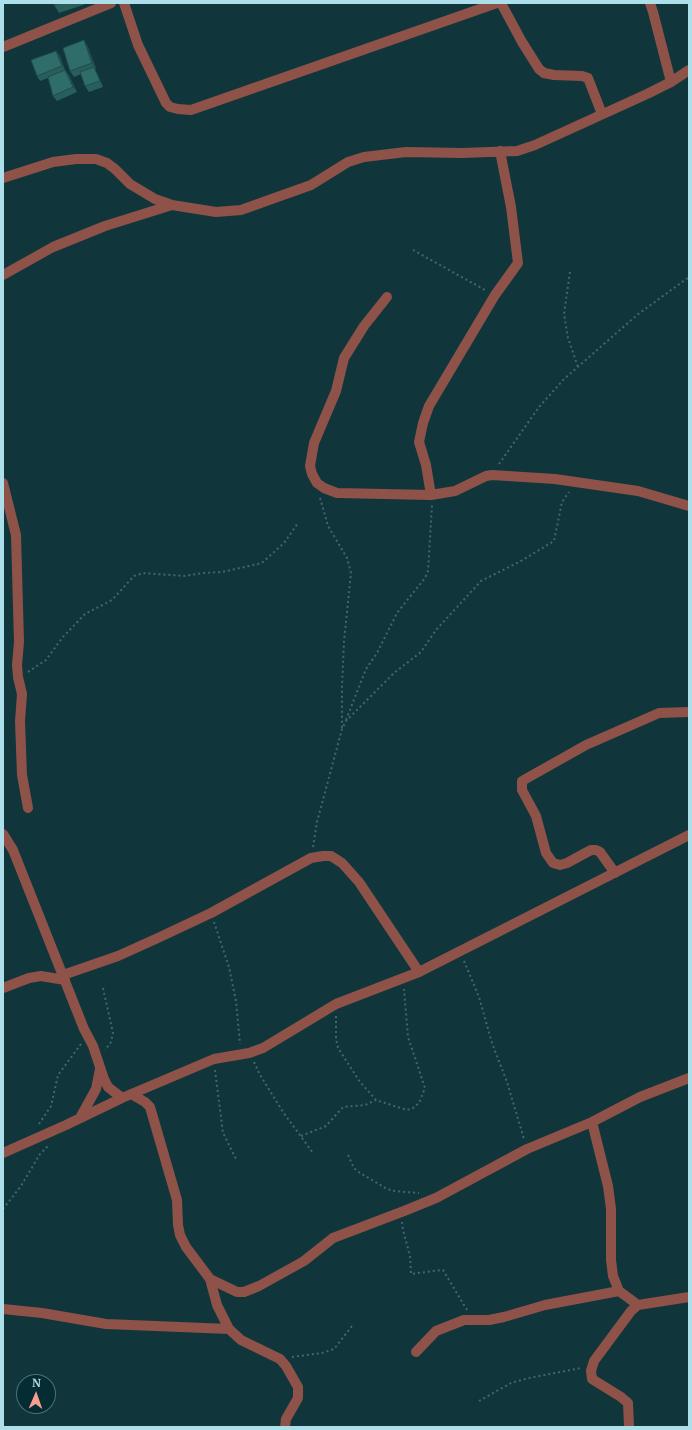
<!DOCTYPE html>
<html>
<head>
<meta charset="utf-8">
<style>
	body { margin:0 }
	#map { position:relative; width:692px; height:1430px; overflow:hidden; background:#10363c; font-family:Merriweather,serif }
	canvas { display:block }
	.frame { position:absolute; inset:0; border:4px solid #acdfe9; pointer-events:none }
	.north { position:absolute; left:16px; top:1374px; width:40px; height:40px; box-sizing:border-box; background:#042c32; border:1px solid #47747b; border-radius:50%; rotate:2deg; font-size:11px; font-weight:700; line-height:16px; text-align:center; color:#acdfe9 }
	.north::after { content:''; display:block; margin:auto; width:14px; height:18px; background:#f59d8e; clip-path:polygon(50% 0,100% 100%,50% 72%,0 100%) }
</style>
</head>
<body>
<div id="map">
<canvas width="692" height="1430"></canvas>
<div class="frame"></div>
<div class="north">N</div>
</div>
<script>
const ctx = document.querySelector('canvas').getContext('2d');
ctx.lineJoin = 'round';
const shape = rows => new Path2D(rows.map(r => 'M' + r).join(''));
function strokePath(path, color, width, dash) { ctx.strokeStyle = color; ctx.lineWidth = width; ctx.lineCap = dash ? 'butt' : 'round'; ctx.setLineDash(dash || []); ctx.stroke(path); }
function paint(path, color) { ctx.fillStyle = color; ctx.fill(path, 'evenodd'); }
const path = shape([
	[413,250,485,290],
	[570,272,564,314,568,338,578,367],
	[499,464,539,407,564,379,637,315,689,277],
	[320,498,328,526,347,558,351,573,344,641,342,687,342,728],
	[28,672,46,660,62,638,85,614,112,600,134,576,143,573,184,576,203,573,222,572,258,564,263,562,284,543,298,523],
	[346,720,366,669,377,653,397,613,425,578,428,571,432,505],
	[313,847,317,822,342,729,346,721,394,673,421,652,436,630,481,581,521,561,554,541,562,502,569,492],
	[214,922,229,967,236,1001,240,1044],
	[464,961,479,997,492,1043,507,1082,524,1139],
	[103,988,113,1033,111,1042,105,1050],
	[336,1016,336,1039,338,1048,360,1082,376,1100,407,1110,413,1108,419,1103,425,1088,408,1037,404,989],
	[254,1062,260,1075,283,1112,313,1153],
	[215,1070,223,1133,236,1159],
	[39,1124,51,1106,58,1075,81,1044],
	[301,1136,326,1126,343,1107,365,1105,376,1100],
	[348,1155,354,1168,357,1171,387,1189,394,1191,419,1193],
	[3,1209,21,1186,40,1154,48,1146],
	[402,1222,403,1230,410,1256,411,1274,441,1270,443,1270,467,1310],
	[292,1357,322,1353,334,1349,352,1326],
	[479,1401,511,1383,529,1378,581,1368]
]);
const minor = shape([
	[124,3,138,45,166,103,170,107,178,109,191,110,497,3],
	[501,3,522,42,539,69,544,73,554,75,582,76,588,78,602,114],
	[650,3,653,12,671,82],
	[3,47,111,3],
	[3,178,53,162,76,159,96,159,107,163,115,169,130,184,155,199,172,205,216,212,241,210,311,185,348,162,364,157,406,152,462,153,517,151,535,145,647,94,671,82,689,70],
	[3,275,53,247,105,226,172,205],
	[387,297,364,326,344,358,336,391,314,443,310,466,312,474,317,483,324,488,337,493,431,495,455,491,486,476,492,475,555,479,638,491,689,506],
	[3,483,16,535,19,642,17,665,18,677,22,694,20,721,22,775,28,808],
	[431,495,426,465,419,442,423,423,429,406,495,295,518,263,511,207,500,151],
	[3,834,13,850,84,1029,93,1046,104,1079,108,1087,122,1098],
	[615,873,600,852,596,850,591,850,567,863,560,865,553,863,546,853,536,816,522,790,522,781,586,745,659,713,689,712],
	[63,975,118,956,160,937,211,913,311,858,323,856,331,856,342,863,359,882,419,972],
	[3,988,29,978,41,976,65,980],
	[131,1094,145,1102,150,1107,177,1200,178,1225,180,1235,186,1247,210,1279,217,1305,229,1329,241,1340,280,1359,286,1366,298,1387,298,1398,286,1419,285,1427],
	[80,1118,96,1089,100,1069],
	[592,1122,608,1186,611,1209,611,1260,613,1276,619,1291,638,1305],
	[3,1153,66,1125,122,1098,214,1059,249,1053,263,1048,336,1004,419,972,689,835],
	[210,1279,237,1292,244,1292,259,1286,304,1261,333,1238,404,1211,436,1198,527,1149,592,1122,640,1097,689,1078],
	[3,1309,42,1313,106,1324,229,1329],
	[416,1352,436,1331,464,1320,489,1320,504,1317,545,1305,619,1291],
	[629,1427,628,1403,621,1397,592,1379,591,1371,594,1361,631,1311,638,1305,689,1297]
]);
const wall = shape([
	[53,3,89,3,59,13,54,5],
	[87,45,96,68,95,69,97,73,103,87,89,92,85,86,81,74,74,77,70,71],
	[56,51,60,56,65,70,69,75,77,92,57,101,53,96,48,78,40,81,37,76]
]);
const shadedWall = shape([
	[84,40,87,45,96,68,92,63],
	[56,51,60,56,65,70,69,75,77,92,73,87,66,71,62,66]
]);
const building = shape([
	[53,3,60,3,54,5,53,3],
	[84,40,92,63,70,71,63,48,84,40],
	[56,51,62,66,37,76,31,60,56,51],
	[94,67,100,81,85,86,80,72,94,67],
	[65,70,73,87,53,96,48,77,65,70]
]);
strokePath(path, '#3f6970', 2, [2, 3]);
strokePath(minor, '#8e5249', 10);
paint(wall, '#285e5b');
paint(shadedWall, '#204c4a');
paint(building, '#2e6d6a');
strokePath(building, '#204c4a', 1);
</script>
</body>
</html>
